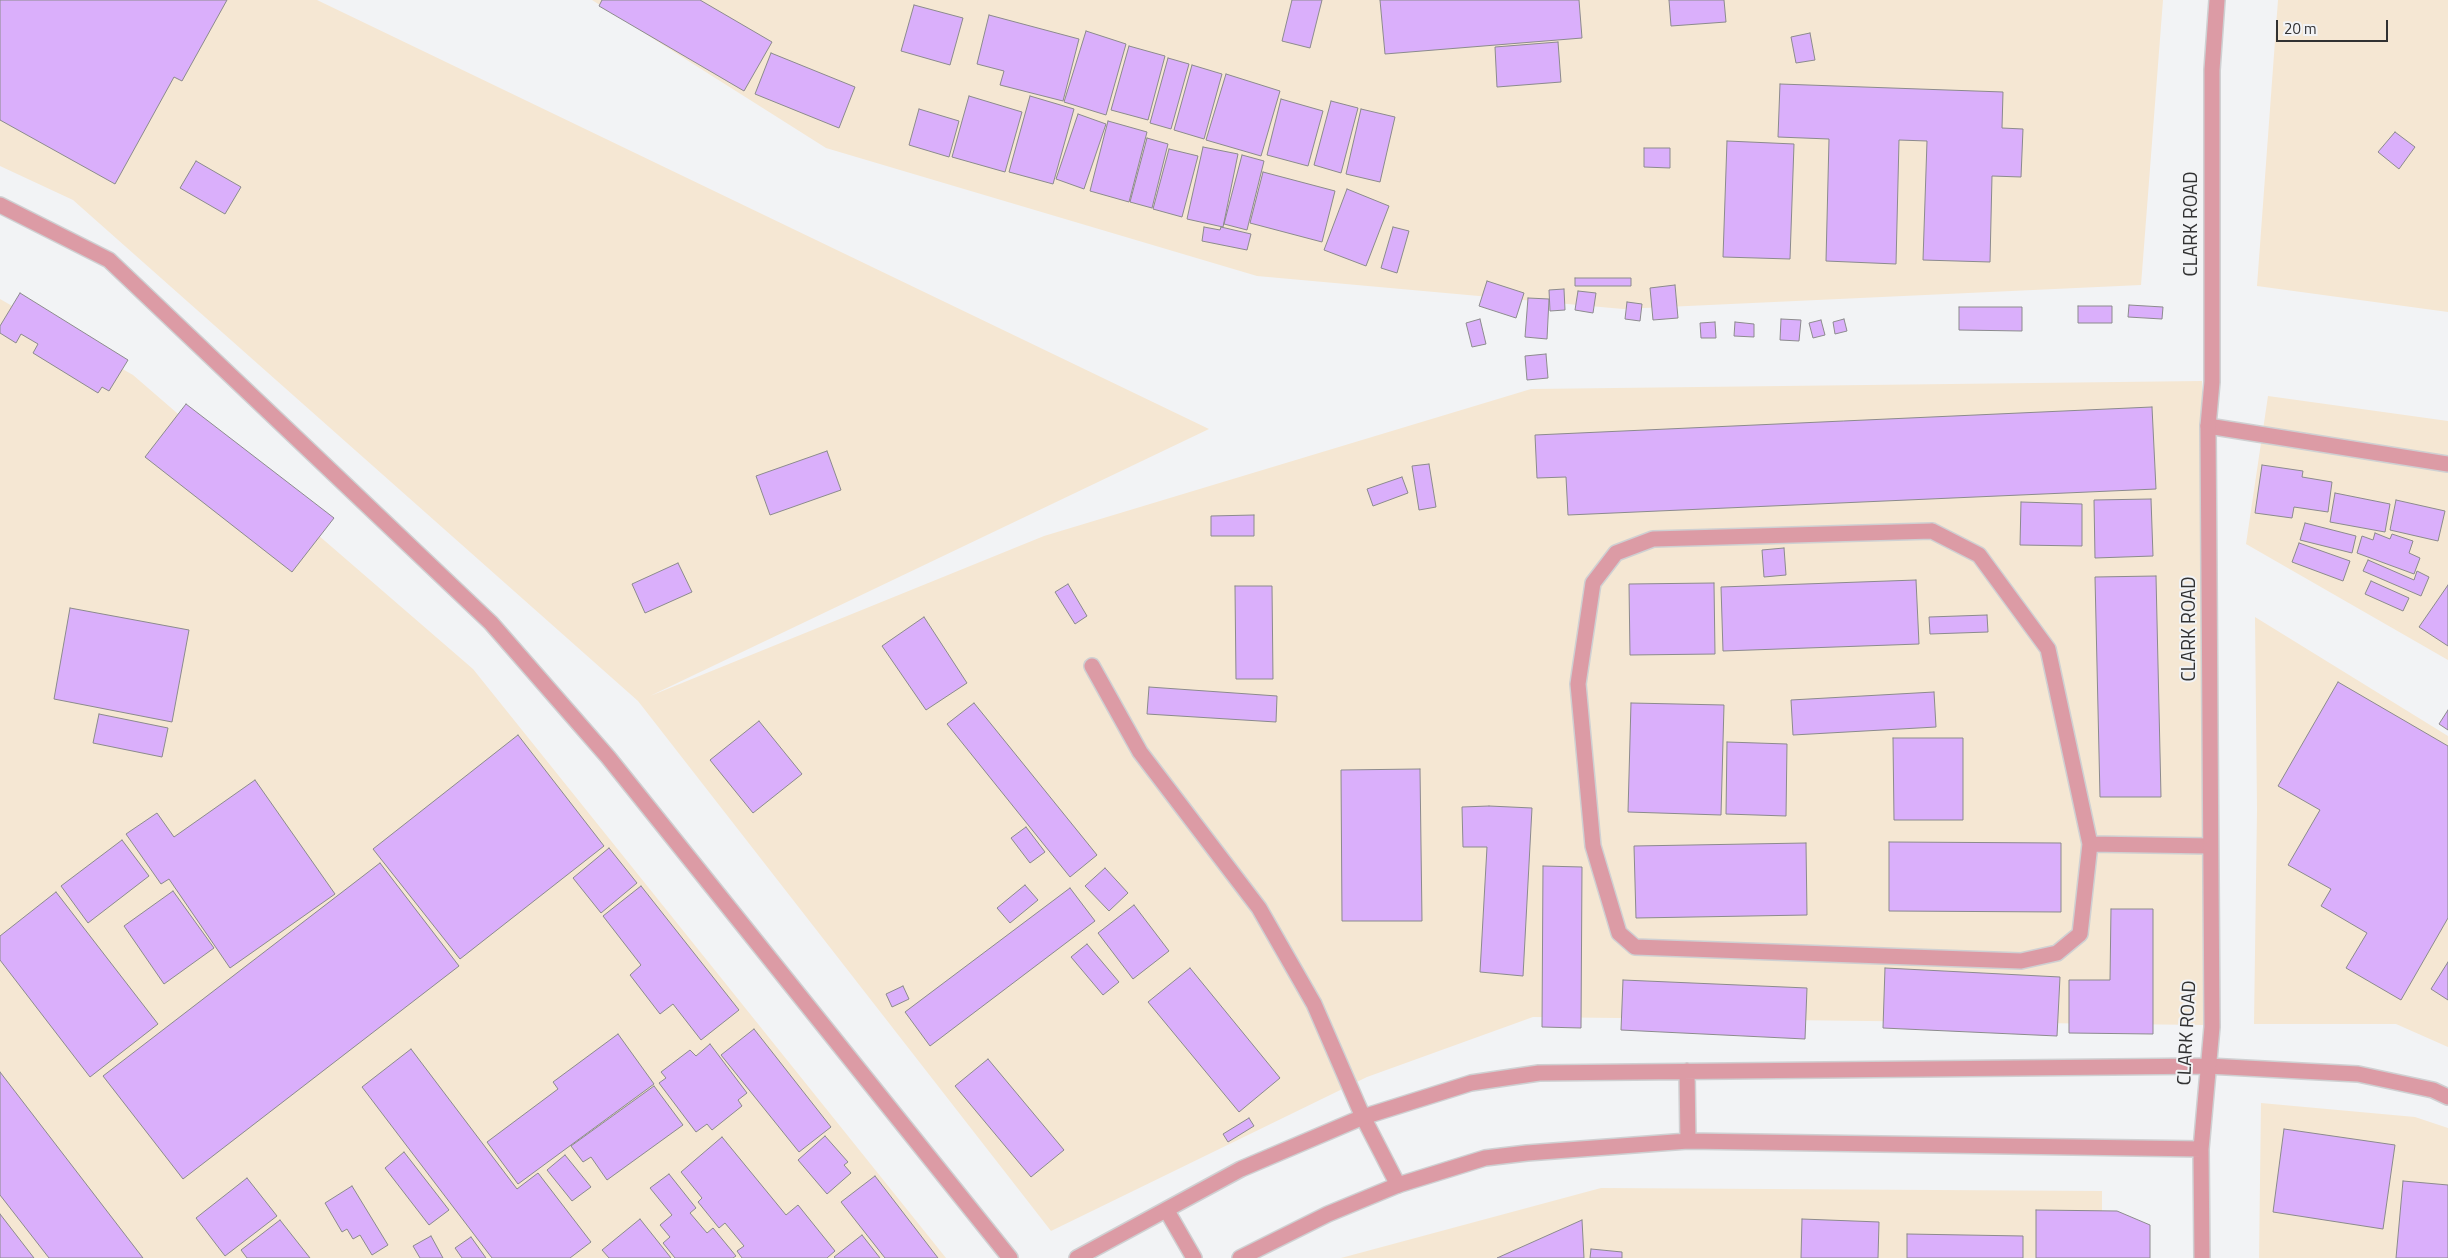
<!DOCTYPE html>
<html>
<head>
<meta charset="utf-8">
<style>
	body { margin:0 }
	#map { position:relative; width:2448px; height:1258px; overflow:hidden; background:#f2f3f5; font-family:"Titillium Web",sans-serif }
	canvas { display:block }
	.scale { position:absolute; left:2276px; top:20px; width:112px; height:22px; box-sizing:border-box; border:2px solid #313132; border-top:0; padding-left:6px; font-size:15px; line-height:18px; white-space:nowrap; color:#313132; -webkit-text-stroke:4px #f2f3f5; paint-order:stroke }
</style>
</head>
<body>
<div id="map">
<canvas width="2448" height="1258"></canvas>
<div class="scale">20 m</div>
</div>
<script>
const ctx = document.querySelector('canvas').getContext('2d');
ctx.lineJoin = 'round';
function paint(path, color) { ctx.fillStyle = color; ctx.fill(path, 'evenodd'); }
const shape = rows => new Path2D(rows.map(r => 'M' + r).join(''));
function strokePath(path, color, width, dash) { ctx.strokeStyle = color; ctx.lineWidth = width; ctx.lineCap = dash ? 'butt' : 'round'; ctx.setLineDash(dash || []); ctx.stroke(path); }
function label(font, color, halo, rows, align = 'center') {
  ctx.font = font + ' "Titillium Web",sans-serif'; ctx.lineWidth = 4; ctx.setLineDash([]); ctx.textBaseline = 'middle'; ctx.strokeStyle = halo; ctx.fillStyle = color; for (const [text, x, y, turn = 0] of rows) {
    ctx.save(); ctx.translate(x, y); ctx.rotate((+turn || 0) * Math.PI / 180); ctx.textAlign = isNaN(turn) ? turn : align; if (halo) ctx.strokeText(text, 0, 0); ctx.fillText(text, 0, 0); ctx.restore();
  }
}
const industrial = shape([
	[0,0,317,0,1209,429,650,696,1044,536,1531,389,2202,381,2203,1025,1533,1017,1367,1077,1051,1231,638,701,73,200,0,166],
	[592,0,2163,0,2141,285,1623,309,1257,276,826,148],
	[2278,0,2448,0,2448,312,2257,286],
	[0,299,133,375,473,669,946,1258,0,1258],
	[2268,396,2448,421,2448,660,2246,544],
	[2255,617,2448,736,2448,1047,2396,1024,2254,1024,2257,810],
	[2261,1103,2415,1117,2448,1128,2448,1258,2259,1258],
	[1601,1188,2102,1191,2102,1258,1341,1258]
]);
const building = shape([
	[0,0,227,0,182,81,174,77,115,184,0,120,0,0],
	[602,0,700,0,772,42,744,91,599,6,602,0],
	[1292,0,1322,0,1310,48,1282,41,1292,0],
	[1380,0,1579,0,1582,38,1385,54,1380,0],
	[1669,0,1724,0,1726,22,1671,26,1669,0],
	[914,5,963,18,950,65,901,51,914,5],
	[989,15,1079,39,1063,101,1000,85,1004,71,977,64,989,15],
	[1086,31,1126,44,1106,115,1064,102,1086,31],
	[1810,33,1815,60,1796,63,1791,37,1810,33],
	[1558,42,1561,82,1497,87,1495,47,1558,42],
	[1129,46,1165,56,1148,120,1111,110,1129,46],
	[771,53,855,87,839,128,755,94,771,53],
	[1168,58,1189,64,1171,129,1150,123,1168,58],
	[1192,65,1222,74,1204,139,1174,130,1192,65],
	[1226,74,1280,91,1261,156,1206,140,1226,74],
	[1780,84,2003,92,2002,128,2023,129,2021,177,1992,176,1990,262,1923,260,1927,141,1899,140,1896,264,1826,261,1829,139,1778,137,1780,84],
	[969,96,1022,112,1005,172,952,157,969,96],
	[1030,96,1074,109,1053,184,1009,172,1030,96],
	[1281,99,1323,111,1308,166,1267,155,1281,99],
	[1331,101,1358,108,1341,173,1314,165,1331,101],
	[919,109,959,121,949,157,909,145,919,109],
	[1361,109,1395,117,1380,182,1346,174,1361,109],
	[1078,114,1106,124,1084,189,1056,179,1078,114],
	[1108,121,1147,132,1129,202,1090,191,1108,121],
	[2395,132,2415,147,2399,169,2378,152,2395,132],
	[1147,138,1168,144,1152,208,1130,202,1147,138],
	[1727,141,1794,144,1790,259,1723,257,1727,141],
	[1203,147,1238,154,1223,227,1187,219,1203,147],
	[1644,148,1670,148,1670,168,1644,167,1644,148],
	[1169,149,1198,156,1182,217,1153,209,1169,149],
	[1242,155,1264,161,1247,230,1224,224,1242,155],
	[196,161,241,187,225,214,180,188,196,161],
	[1263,172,1335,191,1322,242,1250,223,1263,172],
	[1347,189,1389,206,1366,266,1324,250,1347,189],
	[1204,227,1220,230,1221,227,1251,234,1247,250,1202,241,1204,227],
	[1393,227,1409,231,1397,273,1381,268,1393,227],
	[1575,278,1631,278,1631,286,1575,286,1575,278],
	[1487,281,1524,293,1516,318,1479,306,1487,281],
	[1675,285,1678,318,1653,320,1650,288,1675,285],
	[1564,289,1565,310,1550,311,1549,290,1564,289],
	[1578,291,1596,293,1593,313,1575,310,1578,291],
	[20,293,128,360,109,391,102,387,98,393,33,353,38,344,21,334,16,343,0,333,0,326,20,293],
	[1528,298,1549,299,1547,339,1525,337,1528,298],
	[1627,302,1642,304,1640,321,1625,319,1627,302],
	[2129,305,2163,307,2162,319,2128,317,2129,305],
	[2078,306,2112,306,2112,323,2078,323,2078,306],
	[1959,307,2022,307,2022,331,1959,330,1959,307],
	[1480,319,1486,344,1472,347,1466,323,1480,319],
	[1781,319,1801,320,1799,341,1780,340,1781,319],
	[1844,319,1847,331,1835,334,1833,322,1844,319],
	[1821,320,1825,335,1813,338,1809,323,1821,320],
	[1715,322,1716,338,1701,338,1700,323,1715,322],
	[1735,322,1754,324,1754,337,1734,336,1735,322],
	[1546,354,1548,378,1527,380,1525,356,1546,354],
	[186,404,334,518,292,572,145,457,186,404],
	[2152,407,2156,489,1568,515,1566,477,1537,478,1535,435,2152,407],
	[827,451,841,490,770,515,756,476,827,451],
	[1429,464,1436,507,1419,510,1412,466,1429,464],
	[2262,465,2303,471,2302,477,2332,482,2328,512,2294,507,2292,518,2255,513,2262,465],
	[1402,477,1408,493,1373,506,1367,489,1402,477],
	[2335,493,2390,504,2385,532,2330,522,2335,493],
	[2151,499,2153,556,2095,558,2094,500,2151,499],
	[2396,500,2445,511,2438,541,2390,530,2396,500],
	[2021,502,2082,504,2082,546,2020,545,2021,502],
	[1254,515,1254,536,1211,536,1211,516,1254,515],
	[2305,523,2356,536,2352,553,2300,540,2305,523],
	[2375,533,2390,539,2392,534,2413,541,2409,553,2420,558,2414,574,2357,553,2362,536,2373,540,2375,533],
	[2299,543,2350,561,2343,581,2292,562,2299,543],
	[1784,548,1786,575,1764,577,1762,550,1784,548],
	[2368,560,2414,580,2417,571,2429,577,2421,596,2363,571,2368,560],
	[678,563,692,592,645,613,632,584,678,563],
	[2156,576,2161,797,2100,797,2095,577,2156,576],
	[1916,580,1919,644,1723,651,1721,587,1916,580],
	[2371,581,2409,598,2403,611,2365,594,2371,581],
	[1714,583,1715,654,1630,655,1629,584,1714,583],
	[1068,584,1087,616,1075,624,1055,592,1068,584],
	[2448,585,2448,646,2419,627,2448,585],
	[1235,586,1272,586,1273,679,1236,679,1235,586],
	[70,608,189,630,172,722,54,699,70,608],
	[1987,615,1988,632,1930,634,1929,617,1987,615],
	[924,617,967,683,926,710,882,646,924,617],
	[2338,682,2448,746,2448,918,2401,1000,2346,968,2367,933,2321,906,2331,889,2288,865,2320,810,2278,786,2338,682],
	[1149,687,1277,696,1276,722,1147,714,1149,687],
	[1934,692,1936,727,1793,735,1791,700,1934,692],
	[974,703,1097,855,1070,877,947,724,974,703],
	[1631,703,1724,705,1721,815,1628,812,1631,703],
	[2448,710,2448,730,2439,724,2448,710],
	[99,714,168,728,162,757,93,743,99,714],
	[759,721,802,774,753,813,710,760,759,721],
	[518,735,604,846,460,959,373,849,518,735],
	[1893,738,1963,738,1963,820,1894,820,1893,738],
	[1727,742,1787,744,1786,816,1726,814,1727,742],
	[1420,769,1422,921,1342,921,1341,770,1420,769],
	[255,780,335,894,230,968,169,879,161,884,126,834,157,813,174,837,255,780],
	[1489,806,1532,808,1523,976,1480,972,1487,847,1463,847,1462,807,1489,806],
	[1026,827,1045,852,1030,863,1011,838,1026,827],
	[122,840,149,876,88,923,61,886,122,840],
	[1889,842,2061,843,2061,912,1889,911,1889,842],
	[1806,843,1807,915,1636,918,1634,846,1806,843],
	[609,848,637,883,601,913,573,878,609,848],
	[380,863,459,966,183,1179,103,1076,380,863],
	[1543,866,1582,867,1581,1028,1542,1027,1543,866],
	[1105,868,1128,893,1109,911,1085,886,1105,868],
	[1025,885,1038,900,1010,923,997,908,1025,885],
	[641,886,739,1010,701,1040,673,1004,660,1014,630,975,641,965,603,916,641,886],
	[1070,888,1095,921,930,1046,905,1012,1070,888],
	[173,891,214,948,164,984,124,926,173,891],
	[56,892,158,1024,90,1077,0,960,0,936,56,892],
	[1134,905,1169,951,1133,979,1098,933,1134,905],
	[2111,909,2153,909,2153,1034,2069,1033,2069,980,2110,980,2111,909],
	[1087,944,1119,982,1103,995,1071,957,1087,944],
	[2448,962,2448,1000,2431,989,2448,962],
	[1190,968,1280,1078,1239,1112,1148,1002,1190,968],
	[1885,968,2060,977,2057,1036,1883,1028,1885,968],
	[1623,980,1807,988,1805,1039,1621,1030,1623,980],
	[903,986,909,999,892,1007,886,994,903,986],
	[754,1029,831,1127,799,1152,721,1055,754,1029],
	[618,1034,654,1084,518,1184,487,1142,558,1089,553,1082,618,1034],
	[710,1044,747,1093,738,1100,742,1106,712,1130,707,1124,696,1132,659,1083,666,1078,661,1072,690,1050,696,1056,710,1044],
	[411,1049,517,1189,538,1173,591,1242,570,1258,492,1258,362,1087,411,1049],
	[988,1059,1064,1150,1031,1177,955,1086,988,1059],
	[0,1072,143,1258,49,1258,0,1195,0,1072],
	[654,1086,683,1125,607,1180,591,1157,583,1162,571,1146,654,1086],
	[1249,1118,1254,1126,1228,1142,1223,1134,1249,1118],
	[2284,1129,2395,1145,2383,1229,2273,1212,2284,1129],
	[825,1136,848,1162,844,1165,851,1173,827,1194,798,1160,825,1136],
	[722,1137,786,1215,798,1205,835,1251,827,1258,742,1258,737,1251,744,1246,725,1223,719,1228,698,1202,702,1198,681,1172,722,1137],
	[404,1152,449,1210,429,1225,385,1168,404,1152],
	[565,1155,591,1187,572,1201,547,1170,565,1155],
	[669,1174,696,1208,690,1213,707,1233,713,1228,736,1256,733,1258,675,1258,663,1243,670,1237,660,1225,672,1215,650,1188,669,1174],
	[875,1176,938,1258,885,1258,841,1202,875,1176],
	[247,1178,277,1216,225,1256,196,1218,247,1178],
	[2403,1181,2448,1185,2448,1258,2396,1258,2403,1181],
	[352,1186,388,1245,372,1255,360,1235,353,1239,347,1229,342,1232,325,1203,352,1186],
	[2036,1210,2117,1211,2150,1225,2150,1258,2036,1258,2036,1210],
	[0,1214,34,1258,0,1258,0,1214],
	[640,1219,671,1258,609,1258,602,1250,640,1219],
	[1802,1219,1879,1222,1878,1258,1801,1258,1802,1219],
	[280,1220,310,1258,247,1258,241,1250,280,1220],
	[1582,1220,1584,1258,1497,1258,1582,1220],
	[1907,1234,2023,1236,2023,1258,1907,1258,1907,1234],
	[862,1235,880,1258,835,1258,834,1257,862,1235],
	[431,1236,443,1258,420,1258,413,1246,431,1236],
	[471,1237,486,1258,462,1258,455,1248,471,1237],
	[1591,1249,1622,1252,1622,1258,1590,1258,1591,1249]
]);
const lane = shape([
	[2208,426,2448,464],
	[1932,531,1979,555,2048,649,2090,844,2080,934,2057,953,2021,961,1635,947,1619,933,1593,846,1578,684,1593,583,1616,553,1653,539,1932,531],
	[1092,666,1140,752,1259,908,1314,1004,1363,1117,1398,1185],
	[2090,844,2210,846],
	[2208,1066,2358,1074,2433,1090,2448,1097]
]);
const street = shape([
	[0,205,109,260,491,623,608,757,1010,1258],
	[1687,1071,1688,1141],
	[1167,1211,1194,1258],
	[1077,1258,1241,1169,1363,1117,1471,1083,1539,1073,2208,1066],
	[1240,1258,1328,1214,1398,1185,1485,1158,1527,1153,1688,1141,2201,1149],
	[2202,1258,2201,1149,2212,1027,2208,426,2212,382,2212,70,2217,0]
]);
const streetNames = [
	["CLARK ROAD",2192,224,-90],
	["CLARK ROAD",2190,629,-90],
	["CLARK ROAD",2188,1033,-87]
];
paint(industrial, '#f5e7d3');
paint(building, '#daaffb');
strokePath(building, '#8c8b8d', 1);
strokePath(lane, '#cfd0d2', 18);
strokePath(street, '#cfd0d2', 18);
strokePath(lane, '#dc9ba5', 15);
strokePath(street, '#dc9ba5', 15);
label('19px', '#313132', '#f2f3f5', streetNames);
</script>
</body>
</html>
